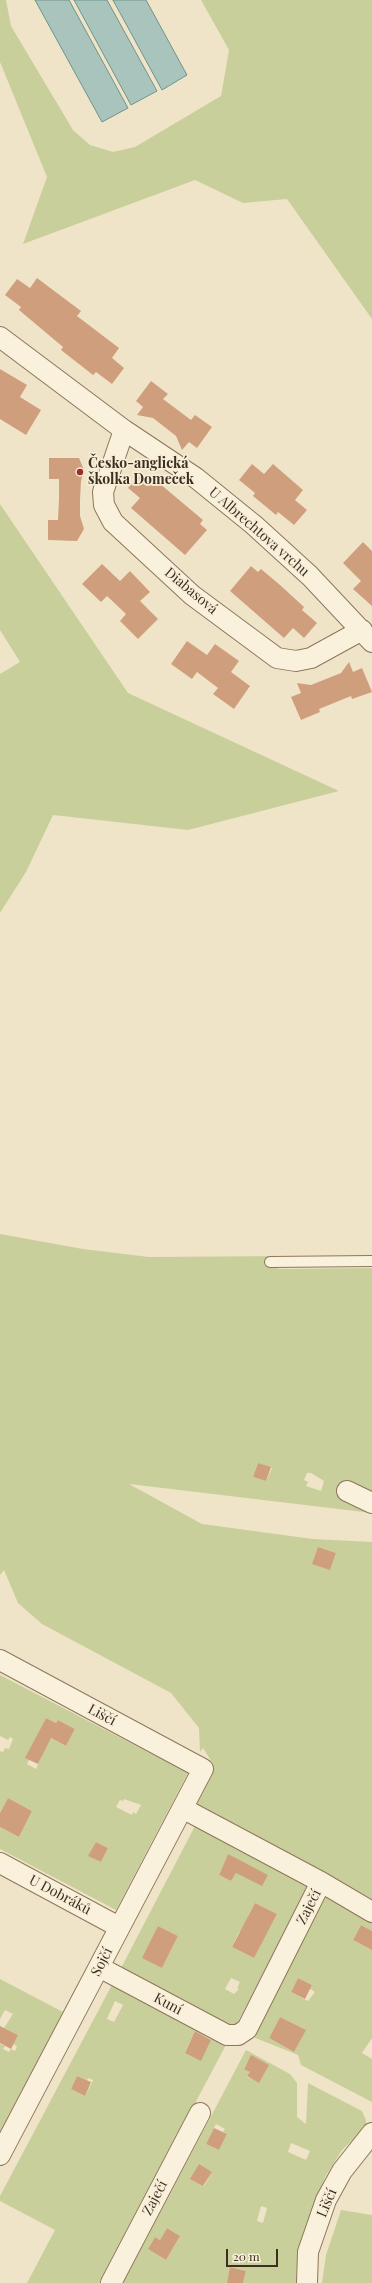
<!DOCTYPE html>
<html>
<head>
<meta charset="utf-8">
<style>
	body { margin:0 }
	#map { position:relative; width:372px; height:2283px; overflow:hidden; background:#f0e4c8; font-family:"Playfair Display",serif }
	canvas { display:block }
	.scale { position:absolute; left:226px; top:2249px; width:52px; height:18px; box-sizing:border-box; border:2px solid #3d2e20; border-top:0; padding-left:5px; font-size:12px; line-height:14px; white-space:nowrap; color:#3d2e20; -webkit-text-stroke:3px #f7eed8; paint-order:stroke }
</style>
</head>
<body>
<div id="map">
<canvas width="372" height="2283"></canvas>
<div class="scale">20 m</div>
</div>
<script>
const ctx = document.querySelector('canvas').getContext('2d');
ctx.lineJoin = 'round';
function paint(path, color) { ctx.fillStyle = color; ctx.fill(path, 'evenodd'); }
const shape = rows => new Path2D(rows.map(r => 'M' + r).join(''));
function strokePath(path, color, width, dash) { ctx.strokeStyle = color; ctx.lineWidth = width; ctx.lineCap = dash ? 'butt' : 'round'; ctx.setLineDash(dash || []); ctx.stroke(path); }
function label(font, color, halo, rows, align = 'center') {
  ctx.font = font + ' "Playfair Display",serif'; ctx.lineWidth = 3.5; ctx.setLineDash([]); ctx.textBaseline = 'middle'; ctx.strokeStyle = halo; ctx.fillStyle = color; for (const [text, x, y, turn = 0] of rows) {
    ctx.save(); ctx.translate(x, y); ctx.rotate((+turn || 0) * Math.PI / 180); ctx.textAlign = isNaN(turn) ? turn : align; if (halo) ctx.strokeText(text, 0, 0); ctx.fillText(text, 0, 0); ctx.restore();
  }
}
const green = shape([
	[0,0,6,0,11,26,73,130,90,145,113,152,135,147,221,96,229,50,201,0,372,0,372,319,287,199,243,203,195,180,23,244,47,177,0,62],
	[0,504,128,693,339,791,188,830,53,815,26,872,0,913,0,674,20,662,0,630],
	[0,1234,83,1249,149,1257,283,1256,278,1269,372,1268,372,1513,129,1484,202,1524,313,1539,372,1542,372,1899,197,1804,213,1764,203,1748,200,1752,199,1728,171,1693,42,1624,18,1603,4,1570,0,1575],
	[258,1463,272,1468,266,1481,253,1477],
	[307,1473,311,1473,324,1481,321,1491,306,1486,308,1482,304,1480],
	[318,1547,336,1553,330,1570],
	[0,1675,188,1773,116,1910,0,1849,0,1827,19,1837,32,1811,8,1798,0,1813,0,1751,3,1752,5,1748,9,1749,13,1739,10,1737,8,1740,0,1736],
	[46,1718,56,1723,58,1720,75,1729,66,1746,39,1732],
	[33,1752,42,1756,36,1769,27,1764],
	[124,1799,141,1805,136,1814,133,1812,132,1815,116,1807,120,1800,123,1801],
	[96,1842,108,1848,101,1862,89,1856],
	[195,1826,309,1886,234,2029,120,1970],
	[228,1854,236,1873,231,1881,219,1875],
	[255,1903,277,1914,270,1927,248,1916],
	[158,1926,178,1936,162,1968],
	[239,1932,261,1944,254,1958,232,1947],
	[231,1978,240,1982,237,1988,239,1989,234,1994,225,1989],
	[327,1895,372,1919,372,1931,361,1925,353,1940,372,1950,372,2038,362,2053,372,2059,372,2102,301,2065,298,2055,253,2037],
	[298,1978,312,1985,310,1989,315,1992,308,2001,291,1992],
	[280,2017,305,2030,294,2052,269,2038],
	[0,1979,63,2012,0,2131,0,2044,5,2046,3,2049,9,2052,11,2049,15,2051,17,2046,13,2044,18,2035,4,2028,13,2014,5,2010,0,2019],
	[114,1981,228,2041,100,2283,27,2283,55,2230,0,2201,0,2196],
	[115,2001,123,2005,114,2022,107,2019],
	[195,2031,211,2039,201,2060,185,2052],
	[77,2076,87,2080,88,2078,93,2080,85,2096,71,2089],
	[246,2050,290,2074,297,2083,297,2117,306,2124,308,2083,362,2111,366,2120,366,2127,342,2150,325,2177,305,2236,297,2263,296,2283,243,2283,246,2271,231,2267,227,2283,123,2283],
	[251,2056,268,2065,259,2082,247,2077,250,2072,244,2068],
	[216,2124,225,2129,223,2132,227,2134,219,2150,206,2144],
	[291,2143,310,2151,306,2160,288,2152],
	[199,2165,212,2172,204,2186,191,2179],
	[261,2206,267,2208,263,2223,257,2221],
	[167,2228,180,2236,166,2260,148,2249,155,2237,160,2240],
	[341,2210,372,2215,372,2283,322,2283,326,2255]
]);
const water = shape([
	[35,0,69,0,128,108,102,122,35,0],
	[74,0,107,0,157,91,131,105,74,0],
	[113,0,146,0,187,75,162,90,113,0]
]);
const building = shape([
	[37,278,81,311,77,316,119,348,112,358,124,368,112,384,96,372,93,375,61,350,63,347,19,310,21,307,5,295,17,279,30,288],
	[0,369,27,385,20,397,41,410,26,435,0,419],
	[151,381,168,394,163,399,191,420,195,415,212,427,197,448,189,442,182,450,176,436,153,418,137,415,143,407,136,401],
	[49,458,79,458,84,470,81,481,80,500,80,516,84,529,77,541,48,540,48,520,58,520,59,499,59,479,49,479],
	[252,464,264,474,273,464,303,490,295,500,307,510,294,525,278,512,276,515,253,496,255,493,239,480],
	[141,473,156,486,159,483,203,520,200,524,207,530,185,555,131,508,140,498,128,488],
	[363,542,372,551,372,606,353,589,361,581,343,563],
	[102,564,120,581,130,571,150,592,140,601,158,619,138,639,120,621,126,614,107,596,101,602,82,584],
	[251,566,258,572,261,569,280,585,304,607,302,610,317,623,304,638,293,628,284,638,230,591],
	[187,641,207,655,215,644,239,661,231,672,250,686,234,709,213,694,218,688,197,672,192,679,171,664],
	[349,662,353,672,362,668,372,692,352,699,351,696,319,709,320,712,301,720,291,697,301,693,297,683,311,685,341,673],
	[258,1463,271,1467,266,1481,253,1477],
	[318,1547,336,1553,330,1570,312,1564],
	[46,1718,56,1723,58,1720,75,1729,66,1746,51,1738,38,1764,25,1758],
	[8,1798,32,1811,19,1837,0,1827,0,1813],
	[96,1842,108,1848,101,1862,88,1856],
	[228,1854,268,1875,262,1886,236,1873,231,1881,219,1875],
	[255,1903,277,1914,254,1958,232,1947],
	[361,1925,372,1931,372,1950,353,1940],
	[158,1926,178,1936,162,1968,142,1958],
	[298,1978,312,1985,305,1999,291,1992],
	[280,2017,306,2030,294,2052,269,2038],
	[0,2026,18,2035,11,2049,0,2043],
	[195,2031,211,2040,201,2061,185,2053],
	[251,2055,269,2065,259,2083,247,2076,250,2072,244,2069],
	[77,2076,91,2082,85,2096,71,2089],
	[214,2128,227,2134,219,2150,206,2144],
	[199,2164,212,2172,203,2186,190,2179],
	[167,2228,180,2236,166,2260,148,2249,155,2237,160,2240],
	[230,2267,246,2271,243,2283,227,2283]
]);
const service = shape([
	[270,1262,372,1261]
]);
const minor = shape([
	[0,337,124,430,196,478,254,525,310,576,372,642],
	[124,430,103,492,104,505,113,522,192,595,277,658,296,661,311,658,362,630],
	[347,1491,372,1503],
	[0,1660,203,1769,0,2155],
	[184,1809,321,1882,372,1912],
	[0,1863,119,1927],
	[99,1967,227,2035,238,2035,247,2029,321,1882],
	[111,2283,200,2113],
	[307,2283,308,2252,326,2200,342,2171,372,2133]
]);
const markers = [
	[80,472,4,"#9e2a2b"]
];
const poiNames = [
	["Česko-anglická",88,464],
	["školka Domeček",88,480]
];
const streetNames = [
	["U Albrechtova vrchu",259,532,41],
	["Diabasová",191,591,40],
	["Liščí",102,1715,28],
	["U Dobráků",60,1895,28],
	["Zaječí",309,1907,-63],
	["Sojčí",102,1962,-63],
	["Kuní",168,2004,28],
	["Zaječí",155,2198,-62],
	["Liščí",327,2203,-67]
];
paint(green, '#c9cf9b');
paint(water, '#a9c4bc');
strokePath(water, '#6f938a', 1);
paint(building, '#cf9f7d');
strokePath(service, '#8d765c', 12);
strokePath(minor, '#8d765c', 22);
strokePath(service, '#faf1dc', 10);
strokePath(minor, '#faf1dc', 20);
for (const [x, y, r, color] of markers) { const dot = new Path2D(); dot.arc(x, y, r, 0, 2 * Math.PI); ctx.fillStyle = color; ctx.fill(dot); strokePath(dot, '#f7eed8', 1.5); }
label('bold 14px', '#3d2e20', '#f7eed8', poiNames, 'left');
label('14px', '#3d2e20', '#f7eed8', streetNames);
</script>
</body>
</html>
